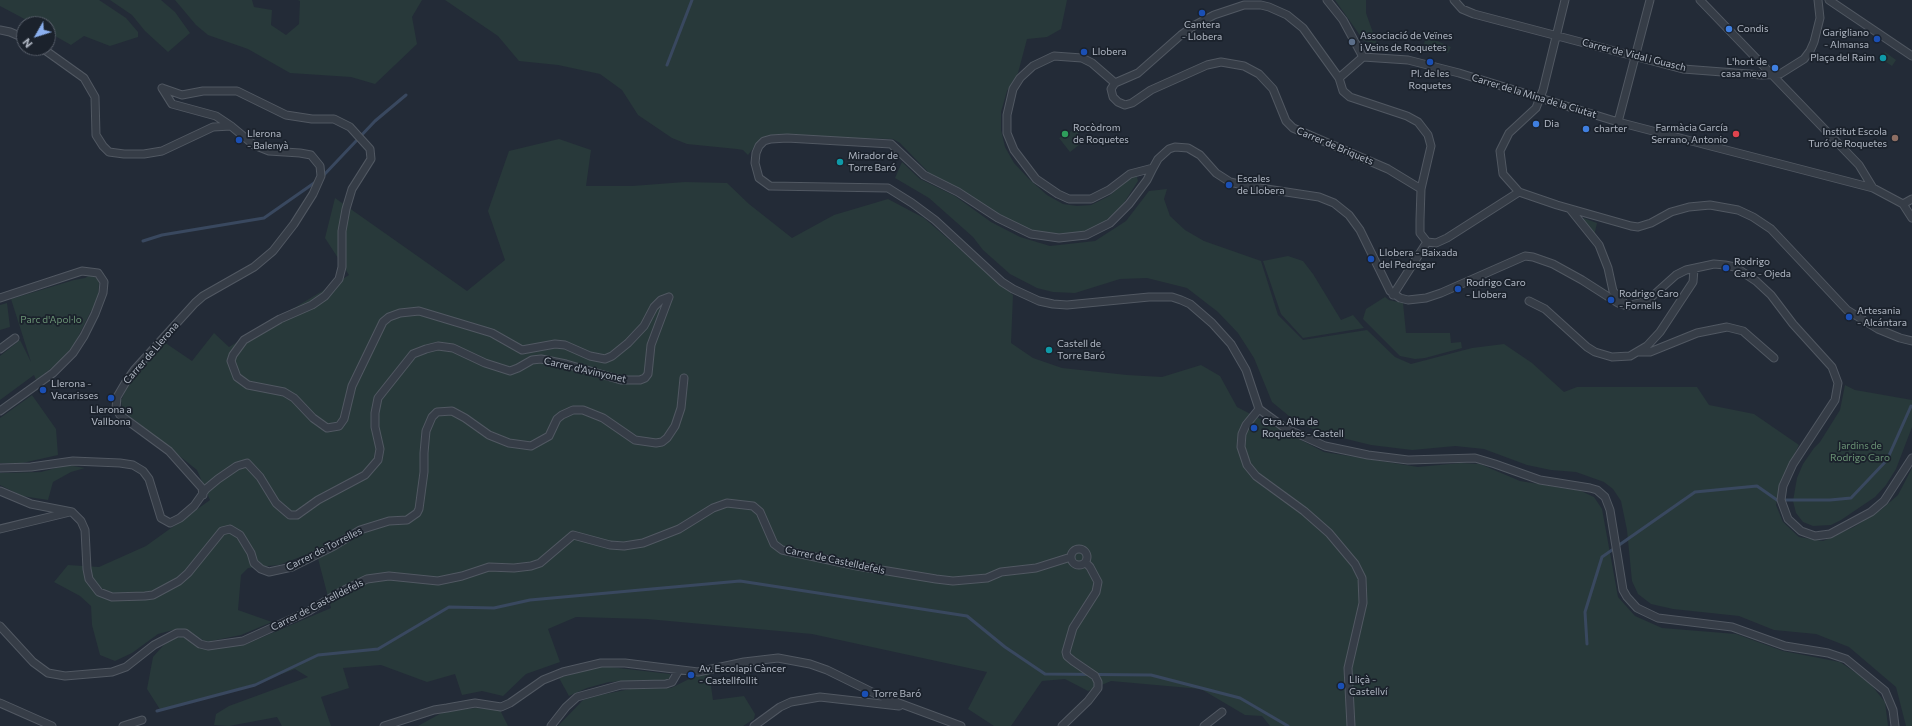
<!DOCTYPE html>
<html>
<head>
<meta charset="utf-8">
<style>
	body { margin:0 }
	#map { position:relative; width:1912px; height:726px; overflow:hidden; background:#232b37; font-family:Commissioner,sans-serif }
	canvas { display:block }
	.north { position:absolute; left:16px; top:16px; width:40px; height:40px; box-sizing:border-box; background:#1b222c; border:1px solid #575e69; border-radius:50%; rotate:231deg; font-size:11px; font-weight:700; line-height:16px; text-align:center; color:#b1b8c4 }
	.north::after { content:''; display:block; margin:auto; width:14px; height:18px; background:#8bb0ef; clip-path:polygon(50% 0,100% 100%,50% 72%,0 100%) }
</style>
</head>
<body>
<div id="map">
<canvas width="1912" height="726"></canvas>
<div class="north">N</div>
</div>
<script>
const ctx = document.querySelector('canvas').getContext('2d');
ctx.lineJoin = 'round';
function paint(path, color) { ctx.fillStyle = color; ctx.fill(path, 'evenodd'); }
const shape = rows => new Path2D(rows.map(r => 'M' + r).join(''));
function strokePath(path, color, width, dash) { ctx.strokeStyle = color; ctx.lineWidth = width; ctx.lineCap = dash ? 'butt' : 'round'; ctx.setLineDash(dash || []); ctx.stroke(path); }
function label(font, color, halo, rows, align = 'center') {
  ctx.font = font + ' Commissioner,sans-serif'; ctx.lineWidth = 3.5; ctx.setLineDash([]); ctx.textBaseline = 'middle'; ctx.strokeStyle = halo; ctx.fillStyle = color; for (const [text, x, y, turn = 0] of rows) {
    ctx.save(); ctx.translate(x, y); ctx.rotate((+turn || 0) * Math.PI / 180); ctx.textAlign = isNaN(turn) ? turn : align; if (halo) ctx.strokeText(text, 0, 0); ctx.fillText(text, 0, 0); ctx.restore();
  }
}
const green = shape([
	[0,0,99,0,126,18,138,32,138,37,110,46,84,36,71,45,48,32,48,24,34,24,0,6],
	[110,0,161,0,175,12,190,33,168,52,145,31,132,15],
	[175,0,252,0,254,7,272,10,271,25,286,35,299,24,300,1,298,0,422,0,412,17,417,44,375,84,351,77,290,73,248,49,208,35,196,25],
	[445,0,1067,0,1061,29,1047,37,1027,39,1018,73,1007,91,1001,112,1001,130,1005,147,1014,163,1029,179,1047,195,1063,204,1077,206,1091,205,1109,196,1133,176,1137,177,1138,181,1122,206,1103,223,1084,232,1056,234,1036,232,1023,227,992,210,961,189,929,173,900,143,893,139,771,136,758,142,748,155,743,150,737,149,687,144,672,138,638,115,622,90,600,74,558,65,519,61,498,36],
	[1335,0,1366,0,1366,13,1377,44,1364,41],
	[1426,36,1451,47,1448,53,1424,44],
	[1885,52,1896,60,1892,66,1880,58],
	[1075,129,1084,141,1070,152,1059,138],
	[559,139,591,150,586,186,632,186,685,182,727,183,749,204,792,238,834,215,888,199,924,218,1013,295,1011,343,1033,358,1062,368,1127,375,1162,377,1201,365,1220,376,1237,407,1324,452,1418,467,1461,463,1480,464,1520,481,1581,491,1594,497,1602,509,1618,597,1635,616,1662,628,1736,634,1783,651,1840,662,1868,681,1885,702,1888,726,1270,726,1262,716,1245,715,1201,689,1111,681,1088,691,1065,679,1042,681,1011,726,994,726,968,709,987,672,812,634,647,619,576,617,548,629,560,662,526,674,503,696,482,691,462,695,455,674,427,682,381,665,343,668,349,688,321,697,331,726,282,726,277,717,229,726,214,725,216,714,229,706,308,677,295,669,254,684,161,711,147,689,153,657,170,638,183,637,205,648,244,645,331,608,316,551,279,565,248,568,241,575,238,610,272,622,241,635,206,642,185,629,177,629,158,634,132,653,115,661,100,655,92,625,91,606,80,596,54,582,68,565,99,567,146,546,210,500,197,470,123,411,121,401,129,382,164,342,192,361,214,333,229,347,349,275,325,238,335,198,467,291,505,260,488,211,509,151],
	[902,162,920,179,955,196,991,222,1020,237,1050,246,1095,241,1126,221,1149,191,1167,189,1164,199,1170,216,1185,230,1204,241,1261,261,1278,315,1303,340,1367,330,1395,357,1411,364,1472,348,1504,344,1532,363,1564,392,1577,387,1697,387,1709,405,1754,414,1799,445,1782,479,1776,505,1783,522,1799,537,1823,541,1854,527,1882,509,1898,495,1912,468,1912,726,1906,726,1896,687,1849,647,1816,634,1774,630,1739,616,1673,609,1651,604,1638,594,1632,581,1627,530,1621,501,1613,489,1604,482,1576,472,1551,470,1527,465,1484,449,1455,446,1412,450,1371,445,1322,433,1295,421,1272,402,1254,358,1238,333,1218,312,1187,288,1147,278,1120,279,1075,293,1053,292,1037,288,1010,274,983,250,973,237,929,198,895,178],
	[1578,216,1597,223,1594,236],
	[1288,256,1303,261,1313,274,1341,320,1353,315,1364,328,1303,338,1281,314,1263,261],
	[90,275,93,275,99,281,98,302,93,311,91,311,75,343,62,360,36,380,34,375,0,400,0,356,20,340,31,362,11,299,74,280,85,278],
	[1385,297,1389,300,1403,303,1406,333,1450,333,1451,343,1461,342,1462,348,1425,358,1415,359,1400,356,1363,319,1366,309],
	[7,303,10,327,0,330,0,305],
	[1845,385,1855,390,1912,400,1912,427,1896,469,1886,485,1875,497,1841,520,1831,525,1813,526,1803,522,1796,513,1793,501,1797,478,1803,464,1814,448,1820,442,1840,410],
	[32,395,56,429,58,455,18,464,0,463,0,418],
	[67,465,85,468,71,472,53,482,48,500,22,496,0,485,0,473,41,472],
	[602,666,670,674,670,678,665,680,609,682,587,688,569,696,559,678],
	[709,672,713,700,744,696,755,714,754,719,743,726,558,726,583,700,600,695,630,689,671,688,691,678],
	[476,708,500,710,508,726,418,726,445,711]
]);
const stream = shape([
	[667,65,692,0],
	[322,177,375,121,406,95],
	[143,241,162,235,264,218,317,181],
	[1587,644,1585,612,1602,557,1695,492,1757,486,1777,500,1830,500,1851,498,1887,460,1911,406],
	[157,711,255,685,318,655,378,649,449,607,494,608,530,600,740,581,967,616,1005,647,1045,674,1151,675,1240,698,1288,726]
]);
const street = shape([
	[1327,0,1343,20,1363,57],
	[1454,0,1462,9,1474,14,1683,69,1762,75,1780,74,1804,59,1810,51,1814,42,1820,18,1818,0],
	[1565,0,1543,90,1536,108,1509,133,1500,151,1503,174,1519,192,1557,205,1631,226,1638,227,1651,223,1671,212,1689,207,1710,205,1738,210,1753,217,1771,229,1847,310,1878,329,1900,338,1912,341],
	[1700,0,1859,165,1873,188],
	[1829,0,1912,56],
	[0,30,10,32,24,38],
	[42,48,84,78,95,97,96,135,103,146,109,152,124,154,144,154,162,151,213,127,231,126],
	[1339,78,1363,57,1408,60,1459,73,1618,122,1873,188,1903,204,1912,218],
	[1115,83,1092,63,1082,58,1054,56,1033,66,1020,78,1013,89,1007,115,1007,133,1014,150,1036,179,1058,194,1069,199,1091,199,1109,190,1130,174,1153,168,1158,159,1169,149,1175,147,1188,148,1200,155,1216,173,1230,182,1247,186,1319,197,1334,203,1349,215,1360,230,1390,291,1400,298,1408,300,1426,298,1441,293,1525,256,1533,257,1553,264,1582,280,1618,303,1627,306,1647,301,1676,275,1686,270,1714,264,1725,265,1735,267,1756,281,1771,295,1793,324,1832,367,1838,383,1835,400,1793,464,1783,486,1781,500,1788,519,1801,531,1815,536,1830,534,1871,512,1884,501,1912,458],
	[1115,83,1138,73,1181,35,1195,25,1214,15,1244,5,1261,5,1269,7,1287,15,1303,28,1339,78,1343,91,1350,97,1407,116,1418,122,1428,135,1431,146,1421,189,1420,220,1420,233,1427,242,1436,243,1447,238,1519,192],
	[1115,83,1111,89,1113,97,1118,102,1125,105,1132,103,1151,90,1207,65,1221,62,1244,66,1259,74,1273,89,1286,121,1293,128,1388,169,1421,189],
	[162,88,182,95,203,91,237,91,286,115,312,119,334,119,350,127,370,149,371,159,352,189,346,209,342,231,342,267,339,279,325,296,312,305,280,319,244,340,233,355,231,361,237,377,248,385,284,392,294,398,313,418,327,428,339,426,344,419,352,386,383,322,389,317,400,313,419,311,492,333,522,350,555,344,565,345,590,356,605,359,612,356,628,343,644,326,654,307,661,300,669,297],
	[162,88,172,104,216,116,231,126,254,145,269,151,300,153,311,155,320,166,321,176,313,194,294,224,273,251,254,267,203,296,195,303,135,369,127,380,117,397,116,408,120,415,169,451,202,488,203,495],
	[1618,122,1650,0],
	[1153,168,1147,180,1129,204,1110,223,1086,235,1059,238,1031,234,998,218,958,192,924,175,891,144,787,138,771,139,764,141,759,146,756,153,755,163,759,178,770,186,888,188,912,203,935,220,1002,282,1013,289,1039,301,1053,304,1067,305,1149,297,1172,297,1181,300,1190,304,1212,323,1231,344,1246,370,1259,409,1285,428,1325,446,1368,455,1408,460,1475,458,1495,464,1540,480,1590,488,1597,490,1605,497,1610,510,1623,590,1627,597,1637,608,1658,618,1732,627,1785,646,1828,653,1846,659,1885,691,1893,710,1895,726],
	[1903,204,1912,199],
	[1570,209,1599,245,1608,268,1613,291,1626,305],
	[1393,295,1427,242],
	[0,298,82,271,98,273,104,282,103,293,95,314,84,336,73,353,53,373,0,411],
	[1529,301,1545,309,1587,347,1595,352,1612,357,1630,356,1647,346,1660,332,1693,282,1694,269],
	[0,349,15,338],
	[1639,352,1650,352,1697,333,1727,327,1743,331,1774,358],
	[1259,409,1246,425,1242,434,1241,447,1247,465,1256,476,1304,511,1329,533,1355,564,1362,578,1363,603,1348,668,1351,726],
	[0,468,31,467,73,461,120,463,133,465,143,471,149,479,161,518,170,523,180,518,194,506,206,489,218,479,237,466,247,463,260,477,276,503,290,515,297,515,318,500,365,475,378,460,380,449,375,427,375,413,378,398,413,354,426,349,438,346,453,348,485,363,510,371,518,368,532,360,541,359,566,364,621,380,640,380,645,378,648,374,651,345,669,297],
	[0,491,31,504,72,512,81,521,85,530,87,569,89,579,99,592,112,597,145,596,153,595,179,581,188,573,222,531,230,529,240,535,251,553,254,563,261,569,269,572,292,567,334,546,360,530,389,521,407,520,417,513,419,509,424,472,424,453,426,431,432,417,437,412,452,411,465,418,489,435,509,443,531,446,549,436,557,419,562,415,573,410,583,410,603,418,635,440,656,443,662,442,667,438,675,426,681,408,684,378],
	[0,529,70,512],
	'1071 557a8 8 0 1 1 16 0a8 8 0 1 1-16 0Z',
	[0,626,33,662,48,673,65,676,112,672,126,667,154,645,177,633,185,633,200,644,208,646,243,641,309,611,342,591,367,579,389,576,438,581,462,576,489,567,514,568,531,566,540,563,573,535,610,545,624,546,643,543,679,529,713,508,727,503,753,506,760,512,774,544,782,550,857,566,936,579,953,581,987,578,1001,572,1036,568,1071,557],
	[0,703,52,726],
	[123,726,142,720],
	[384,726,434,710,447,708,475,703,501,707,510,703,543,680,563,672,601,663,625,663,698,672,744,662,778,658,810,664,827,670,880,696,961,726],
	[551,726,566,707,577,697,621,685,666,684,672,682,679,670],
	[754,726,780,707,791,702,820,697,899,706],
	[1062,726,1088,701,1098,688,1098,682,1095,676,1073,661,1067,656,1066,652,1073,628,1096,592,1098,582,1090,567,1086,563],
	[1204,726,1222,712]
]);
const markers = [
	[1202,13,4,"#1a4fb4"],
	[1729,29,4,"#3f7fe0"],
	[1877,39,4,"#1a4fb4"],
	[1352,42,4,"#5c6f8a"],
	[1084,52,4,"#1a4fb4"],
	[1883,58,4,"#0f9aa8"],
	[1430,62,4,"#1a4fb4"],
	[1775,68,4,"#3f7fe0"],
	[1536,124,4,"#3f7fe0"],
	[1586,129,4,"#3f7fe0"],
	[1065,134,4,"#2e9e5b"],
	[1736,134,4,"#e0444e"],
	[1895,138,4,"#8d6e63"],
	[239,140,4,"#1a4fb4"],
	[840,162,4,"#0f9aa8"],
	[1229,185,4,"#1a4fb4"],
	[1371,259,4,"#1a4fb4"],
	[1726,268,4,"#1a4fb4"],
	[1458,289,4,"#1a4fb4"],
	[1611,300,4,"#1a4fb4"],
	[1849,317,4,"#1a4fb4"],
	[1049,350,4,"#0f9aa8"],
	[43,390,4,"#1a4fb4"],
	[111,398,4,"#1a4fb4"],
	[1254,428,4,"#1a4fb4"],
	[691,675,4,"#1a4fb4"],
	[1341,686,4,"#1a4fb4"],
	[865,694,4,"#1a4fb4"]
];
const poiNames = [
	["Cantera",1202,25,"center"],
	["- Llobera",1202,37,"center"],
	["Condis",1737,29],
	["Garigliano",1869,33,"right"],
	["- Almansa",1869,45,"right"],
	["Associació de Veïnes",1360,36],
	["i Veins de Roquetes",1360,48],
	["Llobera",1092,52],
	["Plaça del Raim",1875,58,"right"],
	["L'hort de",1767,62,"right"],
	["casa meva",1767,74,"right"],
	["Pl. de les",1430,74,"center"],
	["Roquetes",1430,86,"center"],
	["Dia",1544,124],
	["Rocòdrom",1073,128],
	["de Roquetes",1073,140],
	["Farmàcia García",1728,128,"right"],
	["Serrano, Antonio",1728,140,"right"],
	["charter",1594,129],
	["Institut Escola",1887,132,"right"],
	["Turó de Roquetes",1887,144,"right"],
	["Llerona",247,134],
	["- Balenyà",247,146],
	["Mirador de",848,156],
	["Torre Baró",848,168],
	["Escales",1237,179],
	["de Llobera",1237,191],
	["Llobera - Baixada",1379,253],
	["del Pedregar",1379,265],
	["Rodrigo",1734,262],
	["Caro - Ojeda",1734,274],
	["Rodrigo Caro",1466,283],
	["- Llobera",1466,295],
	["Rodrigo Caro",1619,294],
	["- Fornells",1619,306],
	["Artesania",1857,311],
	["- Alcántara",1857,323],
	["Castell de",1057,344],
	["Torre Baró",1057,356],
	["Llerona -",51,384],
	["Vacarisses",51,396],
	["Llerona a",111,410,"center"],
	["Vallbona",111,422,"center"],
	["Ctra. Alta de",1262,422],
	["Roquetes - Castell",1262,434],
	["Av. Escolapi Càncer",699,669],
	["- Castellfollit",699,681],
	["Lliçà -",1349,680],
	["Castellví",1349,692],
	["Torre Baró",873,694]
];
const streetNames = [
	["Carrer de Vidal i Guasch",1634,55,14],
	["Carrer de la Mina de la Ciutat",1534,96,17],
	["Carrer de Briquets",1335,146,23],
	["Carrer de Llerona",151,353,-49],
	["Carrer d'Avinyonet",585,370,13],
	["Carrer de Torrelles",324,549,-27],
	["Carrer de Castelldefels",835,560,12],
	["Carrer de Castelldefels",317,605,-27]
];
const parkNames = [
	["Parc d'Apol·lo",51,320],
	["Jardins de",1860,446],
	["Rodrigo Caro",1860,458]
];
paint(green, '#28393a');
strokePath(stream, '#39485f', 3);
strokePath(street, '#515862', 9);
strokePath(street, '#363d47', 7);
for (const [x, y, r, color] of markers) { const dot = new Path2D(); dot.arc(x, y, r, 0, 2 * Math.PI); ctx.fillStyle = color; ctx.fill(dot); strokePath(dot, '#1b222c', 1.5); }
label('10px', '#b1b8c4', '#1b222c', poiNames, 'left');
label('10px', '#b1b8c4', '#1b222c', streetNames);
label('10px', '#6a9274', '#1b222c', parkNames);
</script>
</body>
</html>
